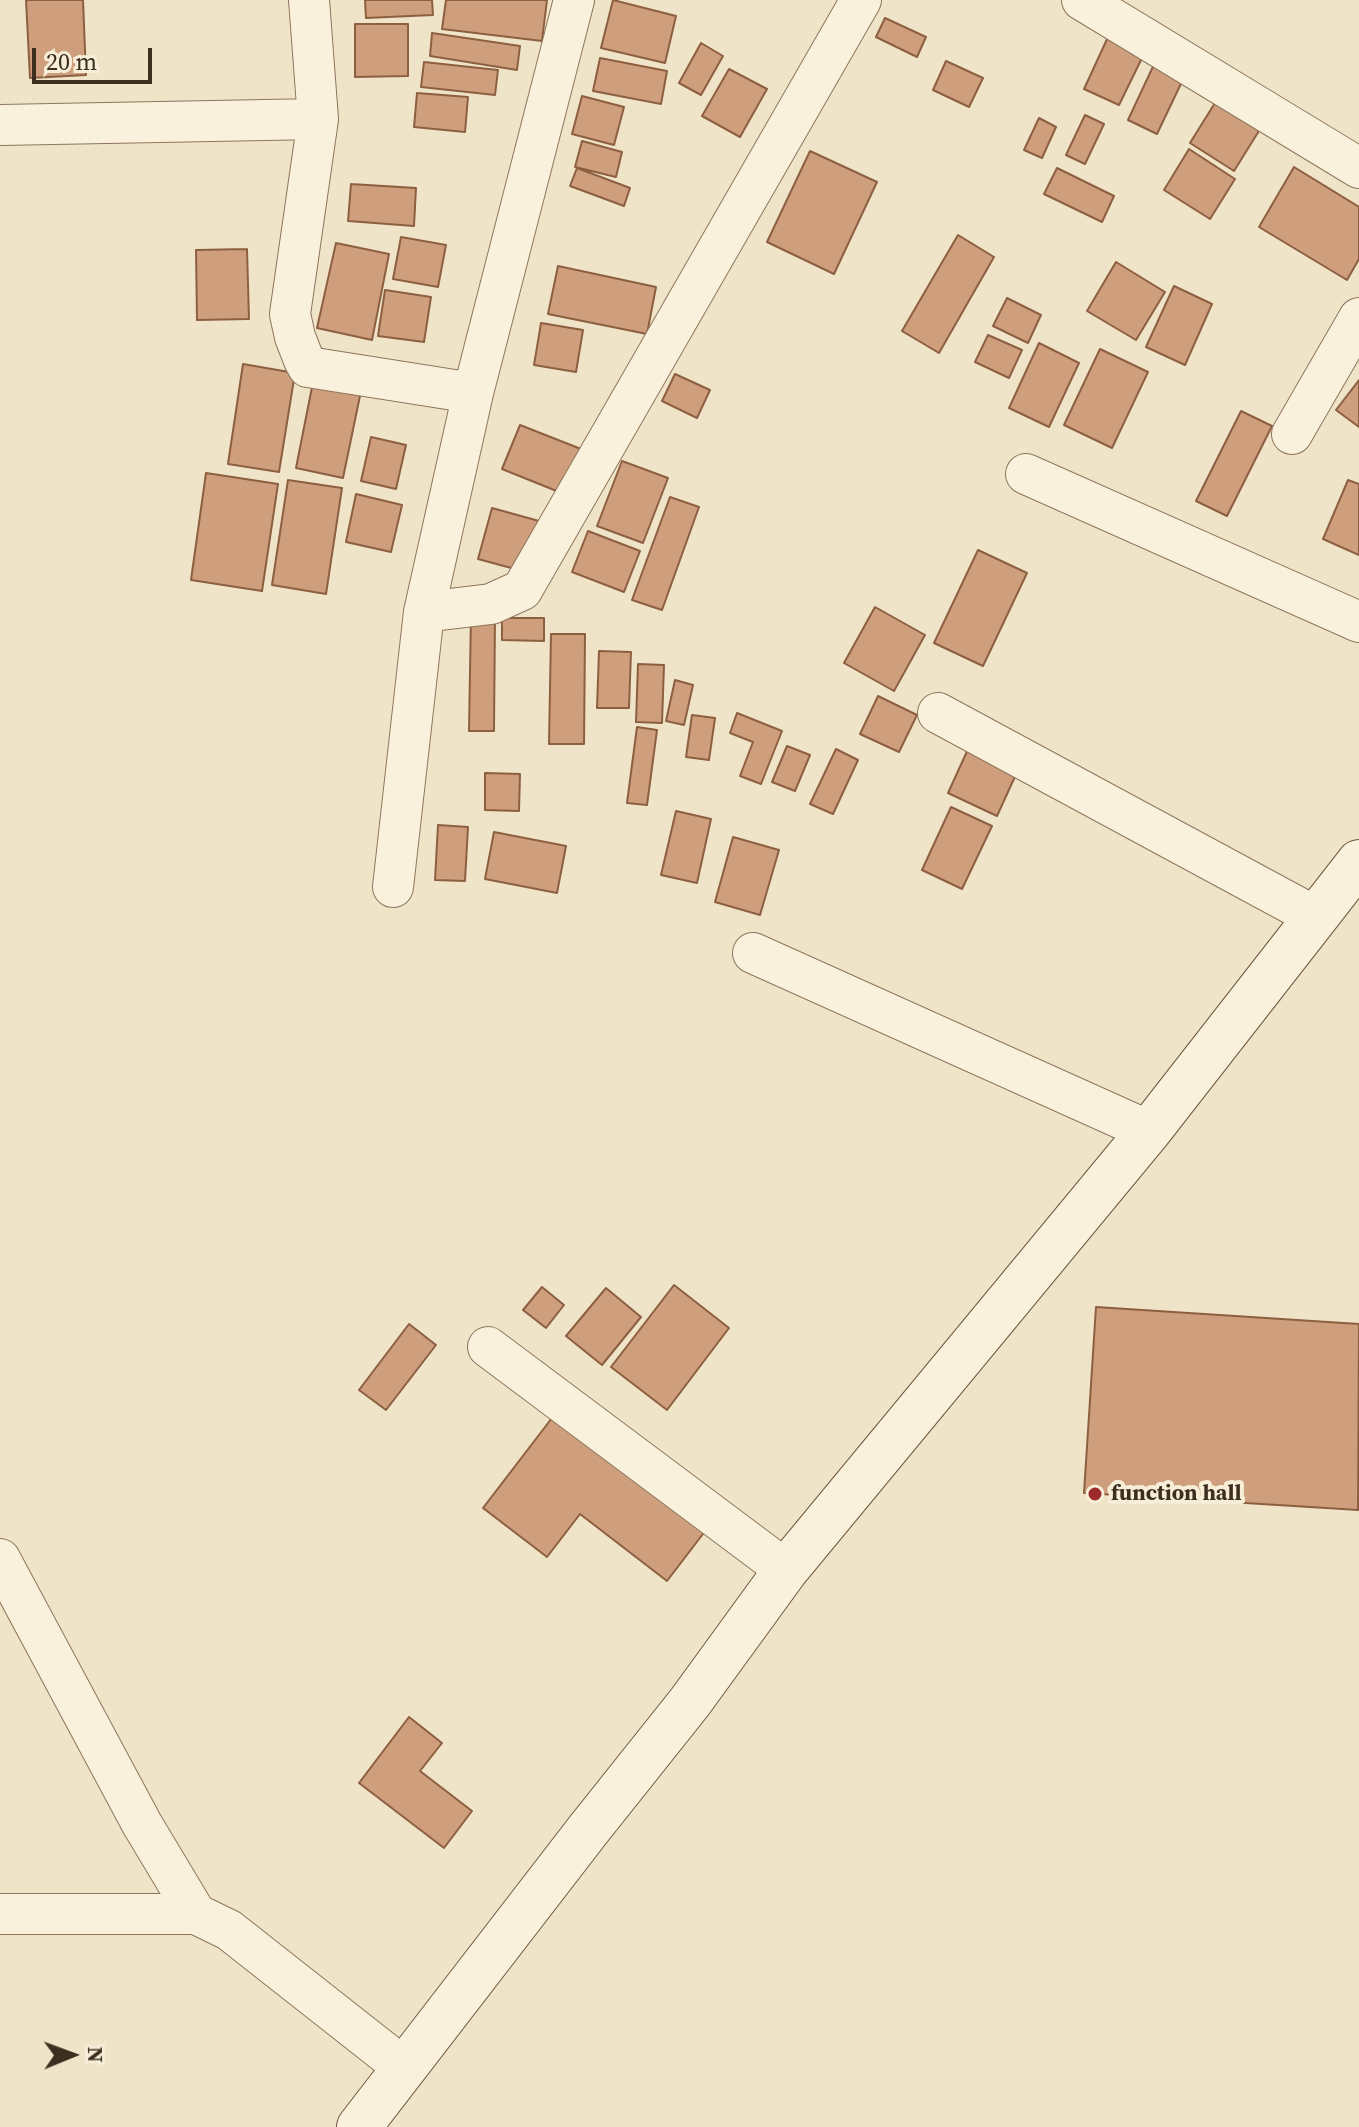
<!DOCTYPE html>
<html>
<head>
<meta charset="utf-8">
<style>
	body { margin:0 }
	#map { position:relative; width:1359px; height:2127px; overflow:hidden; background:#f0e4c8; font-family:"Source Serif 4",serif }
	canvas { display:block }
	.north { position:absolute; left:32px; top:2015px; width:80px; height:80px; -webkit-text-stroke:6px #f7eed8; paint-order:stroke; rotate:89deg; font-size:22px; font-weight:700; line-height:32px; text-align:center; color:#3d2e20 }
	.north::after { content:''; display:block; margin:auto; width:28px; height:36px; background:#3d2e20; clip-path:polygon(50% 0,100% 100%,50% 72%,0 100%) }
	.scale { position:absolute; left:32px; top:48px; width:120px; height:36px; box-sizing:border-box; border:4px solid #3d2e20; border-top:0; padding-left:10px; font-size:24px; line-height:28px; white-space:nowrap; color:#3d2e20; -webkit-text-stroke:6px #f7eed8; paint-order:stroke }
</style>
</head>
<body>
<div id="map">
<canvas width="1359" height="2127"></canvas>
<div class="north">N</div>
<div class="scale">20 m</div>
</div>
<script>
const ctx = document.querySelector('canvas').getContext('2d');
ctx.lineJoin = 'round';
function paint(path, color) { ctx.fillStyle = color; ctx.fill(path, 'evenodd'); }
const shape = rows => new Path2D(rows.map(r => 'M' + r).join(''));
function strokePath(path, color, width, dash) { ctx.strokeStyle = color; ctx.lineWidth = width; ctx.lineCap = dash ? 'butt' : 'round'; ctx.setLineDash(dash || []); ctx.stroke(path); }
function label(font, color, halo, rows, align = 'center') {
  ctx.font = font + ' "Source Serif 4",serif'; ctx.lineWidth = 8; ctx.setLineDash([]); ctx.textBaseline = 'middle'; ctx.strokeStyle = halo; ctx.fillStyle = color; for (const [text, x, y, turn = 0] of rows) {
    ctx.save(); ctx.translate(x, y); ctx.rotate((+turn || 0) * Math.PI / 180); ctx.textAlign = isNaN(turn) ? turn : align; if (halo) ctx.strokeText(text, 0, 0); ctx.fillText(text, 0, 0); ctx.restore();
  }
}
const building = shape([
	[26,0,83,0,86,75,30,78,26,0],
	[365,0,432,0,433,15,366,18,365,0],
	[446,0,547,0,542,41,442,29,446,0],
	[613,0,676,16,665,63,601,48,613,0],
	[885,18,926,37,917,57,876,37,885,18],
	[355,24,408,24,408,76,355,77,355,24],
	[432,33,520,46,517,70,430,56,432,33],
	[1108,37,1144,54,1119,105,1084,89,1108,37],
	[701,43,723,56,701,95,679,83,701,43],
	[600,58,667,71,661,104,593,91,600,58],
	[1157,58,1187,71,1157,134,1128,120,1157,58],
	[946,61,983,78,969,107,933,90,946,61],
	[424,62,498,70,495,95,421,87,424,62],
	[729,69,767,89,740,137,702,116,729,69],
	[1223,90,1267,118,1234,171,1190,143,1223,90],
	[417,93,468,97,465,132,414,127,417,93],
	[582,96,624,107,614,145,572,134,582,96],
	[1085,115,1104,124,1085,164,1066,155,1085,115],
	[1039,118,1056,127,1042,158,1024,150,1039,118],
	[582,141,622,152,616,177,575,167,582,141],
	[1189,149,1235,179,1210,219,1164,190,1189,149],
	[810,151,877,182,834,274,767,242,810,151],
	[1294,167,1359,207,1359,259,1347,280,1259,227,1294,167],
	[577,168,630,188,624,206,570,186,577,168],
	[1057,168,1114,196,1102,222,1044,194,1057,168],
	[351,184,416,188,414,226,348,221,351,184],
	[958,235,994,257,939,353,902,331,958,235],
	[401,237,446,245,438,287,393,279,401,237],
	[336,243,389,254,372,340,317,328,336,243],
	[247,249,249,319,197,320,196,250,247,249],
	[1116,262,1165,292,1136,340,1087,311,1116,262],
	[558,266,656,287,647,334,548,314,558,266],
	[1174,286,1212,304,1185,365,1146,347,1174,286],
	[385,290,431,297,424,342,378,336,385,290],
	[1007,298,1041,315,1028,343,993,326,1007,298],
	[541,323,583,330,576,372,534,365,541,323],
	[988,335,1022,350,1009,378,975,362,988,335],
	[1039,343,1079,363,1049,427,1009,408,1039,343],
	[1100,349,1148,372,1112,448,1064,425,1100,349],
	[243,364,295,373,279,472,228,464,243,364],
	[675,374,710,390,697,418,662,401,675,374],
	[1359,380,1359,427,1336,410,1359,380],
	[313,382,361,391,343,478,296,468,313,382],
	[1241,411,1272,426,1227,516,1196,501,1241,411],
	[520,425,581,449,564,494,502,469,520,425],
	[371,437,406,445,396,489,361,481,371,437],
	[622,461,668,478,643,543,597,526,622,461],
	[206,473,278,484,262,591,191,580,206,473],
	[288,480,342,488,326,594,272,585,288,480],
	[1348,480,1359,484,1359,555,1323,539,1348,480],
	[356,494,402,505,391,552,346,542,356,494],
	[670,497,699,507,662,610,632,600,670,497],
	[492,508,539,521,526,572,478,559,492,508],
	[588,531,640,551,624,592,572,572,588,531],
	[978,550,1027,573,983,666,934,643,978,550],
	[875,607,925,635,894,691,844,663,875,607],
	[471,613,495,614,494,731,469,731,471,613],
	[502,618,544,618,544,641,502,640,502,618],
	[551,634,585,634,584,744,549,744,551,634],
	[599,651,631,652,629,708,597,708,599,651],
	[638,664,664,665,662,723,636,722,638,664],
	[675,680,693,685,684,725,666,721,675,680],
	[878,696,917,715,899,752,860,734,878,696],
	[737,713,782,731,761,784,740,776,753,742,730,733,737,713],
	[692,715,715,718,709,760,686,757,692,715],
	[637,727,657,730,647,805,627,803,637,727],
	[787,746,810,755,795,791,772,782,787,746],
	[969,747,1018,770,997,816,948,793,969,747],
	[836,749,858,760,833,814,810,804,836,749],
	[485,773,520,774,519,811,485,810,485,773],
	[951,807,992,826,962,889,922,870,951,807],
	[676,811,711,819,697,883,661,875,676,811],
	[438,825,468,827,465,881,435,880,438,825],
	[494,832,566,846,557,893,485,879,494,832],
	[733,837,779,850,760,915,715,902,733,837],
	[674,1285,729,1328,667,1410,611,1367,674,1285],
	[542,1287,564,1305,546,1328,523,1310,542,1287],
	[606,1288,641,1317,602,1365,566,1336,606,1288],
	[1096,1307,1359,1324,1358,1510,1084,1493,1096,1307],
	[409,1324,436,1345,386,1410,359,1390,409,1324],
	[555,1414,706,1530,667,1581,580,1514,547,1557,483,1508,555,1414],
	[409,1717,442,1743,420,1771,472,1811,444,1848,359,1783,409,1717]
]);
const street = shape([
	[309,0,318,119,290,314,295,337,304,360,308,367,473,393],
	[1082,0,1359,168],
	[0,125,318,119],
	[1292,434,1359,318],
	[1026,474,1359,622],
	[424,612,491,604,522,590,861,0],
	[938,713,1316,917],
	[393,887,424,612,473,393,574,0],
	[753,953,1149,1131],
	[488,1347,786,1570],
	[0,1559,142,1824,196,1914,229,1930,403,2067],
	[0,1914,196,1914]
]);
const secondary = shape([
	[359,2127,588,1830,690,1702,786,1570,1149,1131,1359,862]
]);
const markers = [
	[1095,1494,8,"#9e2a2b"]
];
const poiNames = [
	["function hall",1111,1494]
];
paint(building, '#cf9f7d');
strokePath(building, '#8d5f41', 2);
strokePath(street, '#8d765c', 42);
strokePath(secondary, '#6f573f', 46);
strokePath(street, '#faf1dc', 40);
strokePath(secondary, '#faf1dc', 44);
for (const [x, y, r, color] of markers) { const dot = new Path2D(); dot.arc(x, y, r, 0, 2 * Math.PI); ctx.fillStyle = color; ctx.fill(dot); strokePath(dot, '#f7eed8', 3); }
label('bold 22px', '#3d2e20', '#f7eed8', poiNames, 'left');
</script>
</body>
</html>
